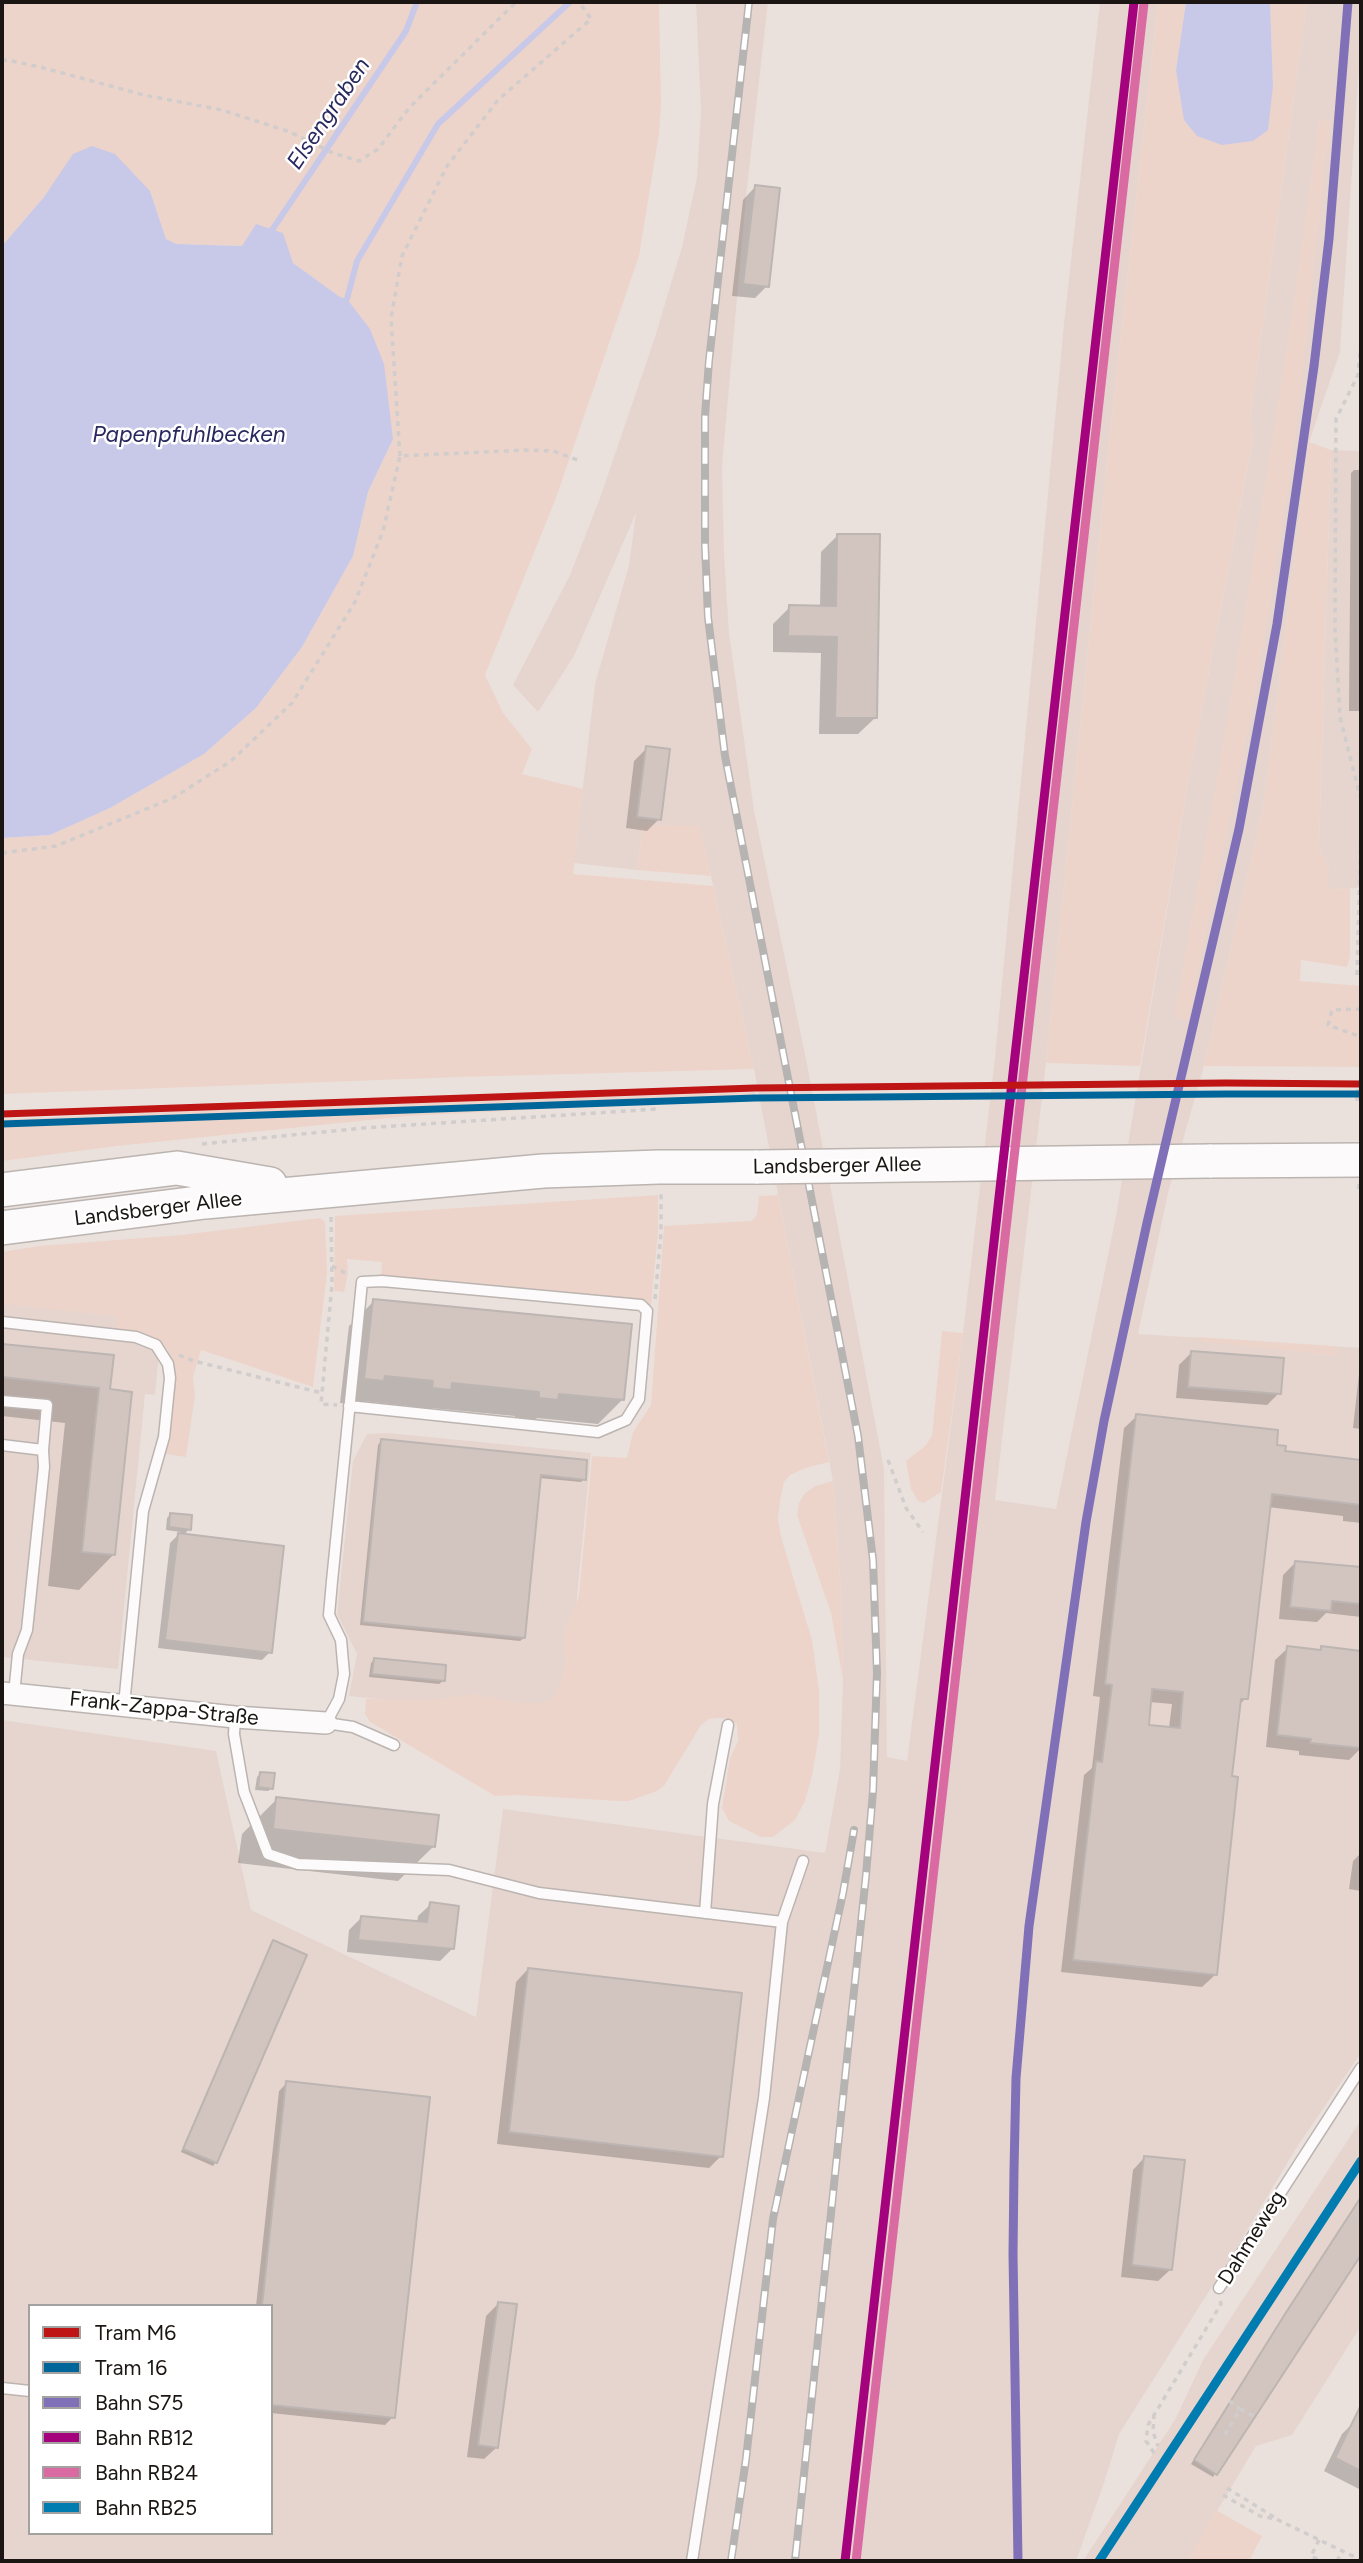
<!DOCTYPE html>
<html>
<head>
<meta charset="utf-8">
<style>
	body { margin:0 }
	#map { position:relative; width:1363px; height:2563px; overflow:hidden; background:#eae1dd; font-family:Figtree,sans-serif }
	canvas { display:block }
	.frame { position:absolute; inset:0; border:4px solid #1b1613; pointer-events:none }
	.legend { position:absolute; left:28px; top:2304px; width:245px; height:231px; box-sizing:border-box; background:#fff; border:2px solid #a4a2a1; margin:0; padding:9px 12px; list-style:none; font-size:21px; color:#1b1613 }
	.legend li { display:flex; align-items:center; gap:14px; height:35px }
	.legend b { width:35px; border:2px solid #a4a2a1 }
</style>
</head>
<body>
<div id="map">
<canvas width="1363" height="2563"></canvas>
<div class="frame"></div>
<ul class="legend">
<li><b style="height:9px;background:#be1414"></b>Tram M6</li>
<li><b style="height:9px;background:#069"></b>Tram 16</li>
<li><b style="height:9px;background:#8070b7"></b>Bahn S75</li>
<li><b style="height:9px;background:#a5027d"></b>Bahn RB12</li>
<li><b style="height:9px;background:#da6ba2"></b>Bahn RB24</li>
<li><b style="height:9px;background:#007cb0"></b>Bahn RB25</li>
</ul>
</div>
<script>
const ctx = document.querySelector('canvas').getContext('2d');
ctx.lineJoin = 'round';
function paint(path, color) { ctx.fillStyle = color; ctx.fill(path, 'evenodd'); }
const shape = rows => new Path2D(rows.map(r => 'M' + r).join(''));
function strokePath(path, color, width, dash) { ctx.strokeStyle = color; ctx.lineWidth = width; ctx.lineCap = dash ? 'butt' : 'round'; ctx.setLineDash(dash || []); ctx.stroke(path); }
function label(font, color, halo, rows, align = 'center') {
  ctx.font = font + ' Figtree,sans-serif'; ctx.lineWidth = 5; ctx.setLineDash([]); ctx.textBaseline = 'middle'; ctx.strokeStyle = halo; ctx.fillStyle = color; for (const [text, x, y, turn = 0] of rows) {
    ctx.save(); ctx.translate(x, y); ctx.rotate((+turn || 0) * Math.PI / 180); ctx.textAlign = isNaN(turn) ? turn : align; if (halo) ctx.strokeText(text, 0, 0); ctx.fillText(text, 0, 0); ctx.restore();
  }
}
const built = shape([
	[696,2,768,2,746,197,722,466,724,554,729,633,754,810,807,1064,884,1469,887,1757,907,1761,963,1333,995,1057,1064,323,1100,2,1158,2,1111,424,1046,1063,995,1500,1056,1509,1116,1216,1190,772,1253,439,1250,419,1307,2,1361,2,1361,36,1340,352,1309,442,1264,802,1204,1066,1168,1193,1138,1334,1361,1348,1361,2053,1295,2150,1237,2247,1119,2434,1105,2480,1076,2561,2,2561,2,1720,216,1751,251,1910,476,2017,503,1809,825,1853,840,1769,843,1680,841,1593,833,1481,754,1069,700,827,643,825,637,870,574,863,595,684,629,565,636,513,574,656,538,712,513,685,570,575,600,498,655,337,682,247,697,177,701,111],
	[30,2306,271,2306,271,2533,30,2533],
	[1331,450,1361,451,1361,888,1329,889,1329,868,1319,847],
	[169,1248,155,1395,145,1394,118,1669,2,1657,2,1266],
	[388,1433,591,1453,565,1719,349,1696,357,1654,337,1614,353,1461,367,1434],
	[1361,2120,1361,2326,1292,2435,1256,2446,1187,2561,1083,2561,1176,2418,1203,2360]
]);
const green = shape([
	[2,2,659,2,661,104,659,134,639,256,556,498,485,675,503,713,532,749,522,774,583,789,573,874,713,886,754,1069,461,1077,2,1094,2,838,50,835,110,808,204,754,256,708,302,647,353,556,368,492,393,439,347,299,340,297,293,263,242,246,176,244,166,239,150,191,44,197,2,246],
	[1158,2,1186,2,1176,70,1273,86,1270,2,1307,2,1250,419,1253,438,1190,772,1140,1066,1046,1063,1111,424],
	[1319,120,1330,120,1292,463,1254,700,1188,1020,1174,1016,1226,729,1292,315],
	[1309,442,1331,450,1319,847,1329,868,1329,889,1350,888,1350,957,1347,967,1301,960,1300,981,1361,986,1361,1067,1204,1066,1264,802],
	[643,825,700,826,711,876,637,870],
	[755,1092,755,1098,408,1116,117,1146,2,1161,2,1120,11,1119,207,1110],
	[658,1195,658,1233,651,1305,398,1278,381,1276,382,1262,347,1259,348,1273,344,1292,334,1291,335,1216],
	[778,1195,829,1462,806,1468,790,1475,784,1482,780,1501,778,1520,782,1540,812,1640,819,1690,819,1735,812,1776,805,1801,795,1820,773,1837,761,1837,729,1821,722,1808,730,1758,738,1741,737,1724,729,1719,719,1718,709,1719,701,1725,664,1786,657,1791,629,1801,618,1801,517,1795,495,1796,370,1722,365,1714,366,1699,434,1700,473,1694,522,1703,542,1703,552,1700,561,1681,566,1662,564,1633,579,1596,592,1456,627,1458,633,1432,651,1405,664,1226,751,1221,757,1215,759,1196],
	[320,1218,325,1222,327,1273,313,1387,201,1350,193,1377,195,1395,186,1457,166,1454,173,1369,168,1350,158,1340,144,1332,116,1329,116,1316,2,1304,2,1252,39,1246,181,1235],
	[942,1331,963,1333,941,1492,924,1503,918,1501,911,1489,906,1461,925,1446,932,1436],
	[1197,1337,1334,1346,1340,1354,1340,1356,1198,1341],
	[833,1481,841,1593,843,1680,831,1613,797,1515,799,1503,804,1494,815,1486],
	[1216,2510,1262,2536,1249,2561,1187,2561]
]);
const water = shape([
	[1186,2,1270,2,1273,86,1268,130,1253,141,1222,145,1197,136,1184,120,1176,70],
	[92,146,115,154,150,191,166,239,176,244,242,246,256,224,283,233,293,263,340,297,347,299,370,329,384,364,393,439,368,492,353,556,302,647,256,708,204,754,110,808,50,835,2,838,2,246,44,197,73,154]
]);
const shadow = shape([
	[755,187,767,286,755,298,732,296,743,200],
	[1354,470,1361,470,1361,711,1349,711,1351,473],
	[838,535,875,718,858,734,819,734,821,653,773,652,773,624,790,607,820,608,821,552],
	[647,748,659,819,647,831,626,828,634,761],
	[374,1301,623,1399,598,1424,537,1418,532,1424,515,1423,515,1416,431,1408,424,1414,408,1413,409,1406,362,1401,358,1405,340,1403,349,1326],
	[2,1346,112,1357,108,1391,114,1554,79,1590,48,1586,65,1423,2,1416],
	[1191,1353,1279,1393,1267,1405,1176,1398,1179,1365],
	[1361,1371,1361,1429,1353,1428,1359,1374],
	[1137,1416,1275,1447,1284,1452,1361,1462,1361,1523,1343,1521,1343,1516,1268,1507,1246,1698,1238,1706,1230,1777,1215,1975,1202,1987,1061,1972,1084,1775,1092,1768,1100,1697,1093,1696,1124,1428],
	[1149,1702,1172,1704,1169,1728,1147,1726],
	[381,1441,584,1479,581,1482,539,1478,524,1638,520,1641,360,1625,378,1445],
	[171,1514,189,1529,183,1536,270,1652,262,1660,158,1648,170,1543,181,1532,166,1530,167,1518],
	[1295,1563,1361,1569,1361,1617,1326,1613,1317,1622,1279,1619,1283,1575],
	[1288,1648,1319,1651,1322,1648,1361,1652,1361,1748,1349,1760,1299,1755,1299,1751,1266,1747,1275,1660],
	[374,1660,443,1681,439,1684,369,1677,371,1663],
	[260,1774,272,1788,268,1791,255,1790,257,1777],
	[277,1799,434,1846,398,1881,238,1863,242,1834],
	[1361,1853,1361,1891,1349,1889,1353,1861],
	[431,1904,452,1949,440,1961,347,1952,349,1930,361,1918,417,1923,418,1916],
	[273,1943,216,2162,213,2166,181,2152],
	[528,1969,721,2156,709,2168,497,2144,516,1982],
	[287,2083,393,2417,385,2425,271,2413,271,2306,256,2306,279,2091],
	[1145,2157,1171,2269,1158,2281,1121,2277,1133,2170],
	[1361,2198,1361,2252,1213,2477,1191,2464,1282,2319],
	[498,2304,497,2447,484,2459,467,2457,486,2316],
	[1354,2422,1361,2425,1361,2490,1324,2471,1342,2434]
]);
const stream = shape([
	[268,236,406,31,417,2],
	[347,299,357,261,438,124,570,2]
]);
const building = shape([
	[755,185,780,188,769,287,743,284,755,185],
	[837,534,880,534,877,718,835,718,837,637,788,636,789,605,836,606,837,534],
	[646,746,670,749,661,820,637,817,646,746],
	[373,1299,632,1324,624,1400,559,1394,558,1400,539,1398,539,1392,452,1383,451,1390,432,1388,433,1381,385,1376,384,1381,364,1379,373,1299],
	[2,1344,114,1355,110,1389,132,1392,115,1555,82,1552,99,1388,2,1377,2,1344],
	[1191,1351,1284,1358,1281,1394,1188,1387,1191,1351],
	[1136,1414,1278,1430,1277,1445,1286,1446,1285,1451,1361,1460,1361,1505,1272,1494,1248,1699,1241,1699,1232,1776,1238,1777,1217,1975,1073,1960,1096,1761,1102,1762,1112,1685,1105,1684,1136,1414],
	[1152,1689,1183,1692,1180,1728,1149,1725,1152,1689],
	[381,1439,587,1460,586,1480,541,1475,525,1638,363,1622,381,1439],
	[170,1513,192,1515,191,1530,169,1527,170,1513],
	[178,1533,284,1546,272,1653,165,1640,178,1533],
	[1295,1561,1361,1567,1361,1604,1332,1601,1331,1611,1290,1607,1295,1561],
	[1287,1646,1321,1650,1321,1646,1361,1651,1361,1748,1310,1743,1311,1739,1277,1735,1287,1646],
	[374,1658,446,1665,445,1681,372,1674,374,1658],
	[260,1772,275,1773,273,1789,258,1787,260,1772],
	[276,1797,439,1815,435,1847,273,1829,276,1797],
	[430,1902,459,1906,454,1949,358,1940,361,1916,427,1922,430,1902],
	[273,1940,307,1955,217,2163,183,2149,273,1940],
	[528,1968,742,1993,723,2157,509,2132,528,1968],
	[286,2081,430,2097,395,2418,271,2405,271,2306,262,2306,286,2081],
	[1144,2156,1185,2160,1172,2270,1132,2265,1144,2156],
	[1361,2197,1361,2255,1217,2475,1194,2460,1285,2314,1361,2197],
	[498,2302,517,2304,498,2448,478,2445,498,2302],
	[1361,2405,1361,2471,1335,2458,1361,2405]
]);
const path = shape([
	[2,61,7,60,40,67,144,95,222,110,290,132,333,153,359,161,378,149,409,108,516,2],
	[1361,343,1358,375,1336,419,1335,629,1340,717,1361,800],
	[400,456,391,318,402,256,447,166,498,100,591,19,579,2],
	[2,853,56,846,173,798,231,761,292,703,355,602,383,531,400,456,524,450,553,451,580,461],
	[1357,975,1361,821],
	[1361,1009,1332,1010,1328,1025,1361,1037],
	[1357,1101,1358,1089],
	[202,1144,363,1128,657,1109],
	[1359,1184,1359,1194,1361,1194],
	[331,1217,332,1284,321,1404,337,1405],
	[332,1266,349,1275],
	[655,1299,661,1233,661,1192],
	[179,1355,194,1361,322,1393],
	[888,1460,906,1508,923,1532],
	[1229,2401,1240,2409],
	[1154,2414,1153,2432,1158,2446],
	[1225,2435,1240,2409,1255,2417],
	[1154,2453,1146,2441,1148,2425,1221,2304,1220,2300],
	[1227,2488,1274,2517],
	[1223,2495,1260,2516,1276,2519,1361,2560],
	[1319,2540,1311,2556,1321,2561],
	[1337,2561,1342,2551]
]);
const service = shape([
	[2,1322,136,1337,156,1345,168,1364,170,1378,164,1437,143,1511,124,1705],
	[2,1401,47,1405,43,1450,44,1467,27,1630,18,1654,14,1694],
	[349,1406,598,1432,626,1420,639,1399,647,1311,641,1305,382,1281,362,1282,332,1581,329,1615,341,1640,344,1674,339,1699,326,1723,353,1727,394,1745],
	[2,1445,43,1450],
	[235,1717,234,1734,244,1792,268,1854,298,1864,449,1870,539,1893,782,1922],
	[705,1913,713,1804,728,1725],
	[1219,2288,1361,2068],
	[2,2388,30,2391],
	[692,2561,764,2098,782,1922,803,1861]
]);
const minor = shape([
	[2,1693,235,1717,326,1723]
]);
const primary = shape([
	[1209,1161,1361,1160],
	[2,1190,177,1168,270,1184],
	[2,1228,205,1202,543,1171,659,1167,758,1167]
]);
const rail = shape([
	[749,2,709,361,705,416,705,545,708,617,725,756,858,1436,873,1560,877,1673,873,1791,866,1875,795,2561],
	[731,2561,746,2459,773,2219,843,1893,854,1830]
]);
const primaryBridge = shape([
	[758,1167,1209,1161]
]);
const rail1 = shape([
	[1018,2561,1013,2254,1014,2170,1016,2078,1029,1926,1086,1522,1104,1421,1147,1223,1239,829,1277,624,1314,366,1329,239,1348,2]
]);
const rail2 = shape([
	[845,2561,1134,2]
]);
const rail3 = shape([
	[856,2561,1144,3]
]);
const rail4 = shape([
	[1099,2561,1361,2161]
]);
const tram1 = shape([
	[2,1114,755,1088,1226,1083,1361,1084]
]);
const tram2 = shape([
	[2,1124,755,1098,1226,1094,1361,1094]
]);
const streetNames = [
	["Landsberger Allee",837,1166,-1],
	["Landsberger Allee",158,1209,-7],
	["Frank-Zappa-Straße",164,1709,6],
	["Dahmeweg",1252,2238,-58]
];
const waterNames = [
	["Elsengraben",329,114,-56],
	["Papenpfuhlbecken",189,435]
];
paint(built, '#e6d5ce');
paint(green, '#edd4ca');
paint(water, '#c8c9e8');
paint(shadow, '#0003');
strokePath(stream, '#c8c9e8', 6);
paint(building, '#d2c5bf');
strokePath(building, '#bcb5b2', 2);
strokePath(service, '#bbb4b1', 13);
strokePath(minor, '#bbb4b1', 24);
strokePath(primary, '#bbb4b1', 36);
strokePath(path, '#d0cdcc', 3.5, [5, 5]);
strokePath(service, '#fcfafa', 10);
strokePath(minor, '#fcfafa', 21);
strokePath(primary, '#fcfafa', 33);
strokePath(rail, '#b6b4b2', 8);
strokePath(rail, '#fff', 5, [16]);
strokePath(primaryBridge, '#bbb4b1', 36, []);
strokePath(primaryBridge, '#fcfafa', 33);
strokePath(rail1, '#8070b7', 9);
strokePath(rail2, '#a5027d', 9);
strokePath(rail3, '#da6ba2', 9);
strokePath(rail4, '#007cb0', 9);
strokePath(tram1, '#be1414', 7);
strokePath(tram2, '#069', 7);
label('21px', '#1b1613', '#fff', streetNames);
label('italic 23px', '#29295f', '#fff', waterNames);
</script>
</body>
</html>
